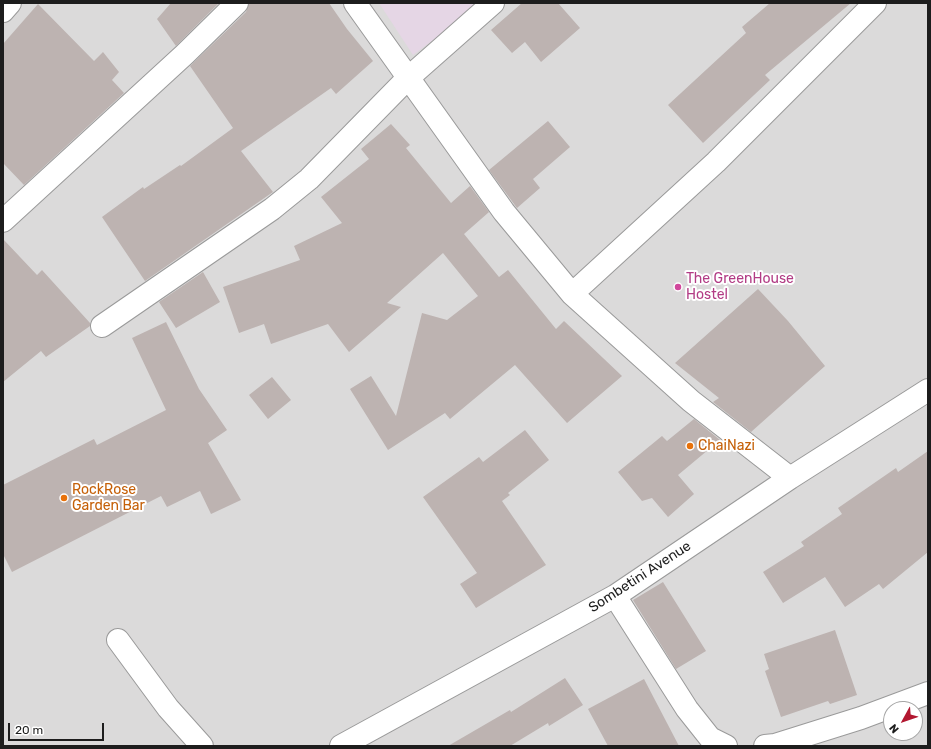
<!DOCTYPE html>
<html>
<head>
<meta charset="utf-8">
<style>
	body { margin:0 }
	#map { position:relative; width:931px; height:749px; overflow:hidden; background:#ede8e4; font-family:Rubik,sans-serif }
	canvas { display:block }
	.frame { position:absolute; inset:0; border:4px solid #1d1d1d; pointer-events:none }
	.north { position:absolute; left:883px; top:701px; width:40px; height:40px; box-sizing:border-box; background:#fff; border:1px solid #a5a5a5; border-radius:50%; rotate:230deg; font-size:11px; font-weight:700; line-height:16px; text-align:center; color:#1d1d1d }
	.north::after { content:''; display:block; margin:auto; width:14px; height:18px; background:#b21730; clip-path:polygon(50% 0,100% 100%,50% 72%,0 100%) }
	.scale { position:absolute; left:8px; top:723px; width:96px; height:18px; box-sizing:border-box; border:2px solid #1d1d1d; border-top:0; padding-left:5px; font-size:12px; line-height:14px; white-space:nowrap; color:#1d1d1d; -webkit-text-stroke:3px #fff; paint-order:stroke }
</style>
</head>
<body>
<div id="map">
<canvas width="931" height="749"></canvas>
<div class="frame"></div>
<div class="north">N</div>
<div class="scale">20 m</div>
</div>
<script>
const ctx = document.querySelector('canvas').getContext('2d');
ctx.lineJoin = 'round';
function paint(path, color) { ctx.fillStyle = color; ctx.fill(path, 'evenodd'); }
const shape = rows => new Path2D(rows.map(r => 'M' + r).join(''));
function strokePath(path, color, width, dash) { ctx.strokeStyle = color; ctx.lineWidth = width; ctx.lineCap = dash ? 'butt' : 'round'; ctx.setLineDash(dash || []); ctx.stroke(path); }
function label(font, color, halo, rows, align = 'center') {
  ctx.font = font + ' Rubik,sans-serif'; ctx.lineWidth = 4; ctx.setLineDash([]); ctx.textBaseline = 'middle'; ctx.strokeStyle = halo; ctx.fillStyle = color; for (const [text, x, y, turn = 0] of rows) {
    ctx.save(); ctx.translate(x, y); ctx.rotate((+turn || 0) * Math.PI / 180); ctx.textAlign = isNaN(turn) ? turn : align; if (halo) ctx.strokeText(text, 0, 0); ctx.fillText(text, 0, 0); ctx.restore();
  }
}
const residential = shape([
	[3,3,928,3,928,746,3,746],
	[891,709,915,709,915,733,891,733]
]);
const industrial = shape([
	[379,3,483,3,413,55]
]);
const building = shape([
	[171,3,219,3,176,46,157,19],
	[249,3,329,3,347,29,373,61,336,94,331,88,241,151,273,192,145,281,102,217,143,187,144,189,180,165,181,166,233,128,190,66,246,12],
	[522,3,558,3,580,28,541,62,525,42,512,53,491,30],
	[770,3,851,3,765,75,770,80,703,143,668,105,746,33,742,27],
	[38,4,94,61,103,52,119,72,112,80,124,93,24,185,3,163,3,44],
	[548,121,570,147,533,179,540,188,517,208,489,170],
	[391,124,410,145,406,148,451,203,470,186,489,212,464,234,499,277,508,270,556,329,564,321,622,376,567,423,515,365,450,419,445,413,388,450,350,389,371,376,396,416,422,313,447,320,478,296,443,253,387,303,401,307,349,352,328,324,271,344,264,324,239,333,223,287,300,260,294,246,342,223,321,197,369,159,361,149],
	[3,239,37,275,42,270,90,323,90,326,46,357,41,351,3,382],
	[203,272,220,302,176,328,159,302],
	[758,289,788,321,825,366,751,432,713,402,719,398,675,363],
	[166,322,199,389,227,430,208,443,241,500,211,514,200,491,167,507,161,496,12,572,3,554,3,485,94,439,97,445,166,410,132,338],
	[272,377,291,400,268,419,249,395],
	[694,419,720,440,678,475,694,494,668,517,652,498,642,501,618,472,662,436,667,441],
	[525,430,549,460,508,493,510,495,502,501,546,565,476,608,460,584,477,573,423,497,479,457,483,462],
	[928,451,928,552,883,589,879,584,845,607,825,577,783,603,763,572,804,546,801,542,842,514,838,508,896,468,898,472],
	[663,582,706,651,676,669,633,600],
	[835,630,857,695,830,704,828,701,781,717,765,671,769,669,764,654],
	[565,678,583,705,549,726,548,723,510,746,448,746,510,710,511,712],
	[644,679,679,746,608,746,588,709]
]);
const minor = shape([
	[355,3,504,212,572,294,691,401,790,478],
	[3,11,10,3],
	[3,221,185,54,237,3],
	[572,294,716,162,875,3],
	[102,326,272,209,309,179,407,79,493,3],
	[615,596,687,709,710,738,726,746],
	[118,640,168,708,202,746],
	[341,746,615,596,790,478,928,390],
	[765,746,775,745,861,718,928,693]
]);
const markers = [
	[678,287,4,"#d1479c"],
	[690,446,4,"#e8710a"],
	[64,498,4,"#e8710a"]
];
const hotelNames = [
	["The GreenHouse",686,279],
	["Hostel",686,295]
];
const foodNames = [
	["ChaiNazi",698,446],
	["RockRose",72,490],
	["Garden Bar",72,506]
];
const streetNames = [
	["Sombetini Avenue",640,577,-33]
];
paint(residential, '#dbdada');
paint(industrial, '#e5d6e5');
paint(building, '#bdb3b1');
strokePath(minor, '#9a9a9a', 24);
strokePath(minor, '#fff', 22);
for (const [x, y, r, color] of markers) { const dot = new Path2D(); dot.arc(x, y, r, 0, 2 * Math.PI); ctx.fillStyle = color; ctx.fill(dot); strokePath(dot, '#fff', 1.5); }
label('14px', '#b23c85', '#fff', hotelNames, 'left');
label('14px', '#c56008', '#fff', foodNames, 'left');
label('14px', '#1d1d1d', '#fff', streetNames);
</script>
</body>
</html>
